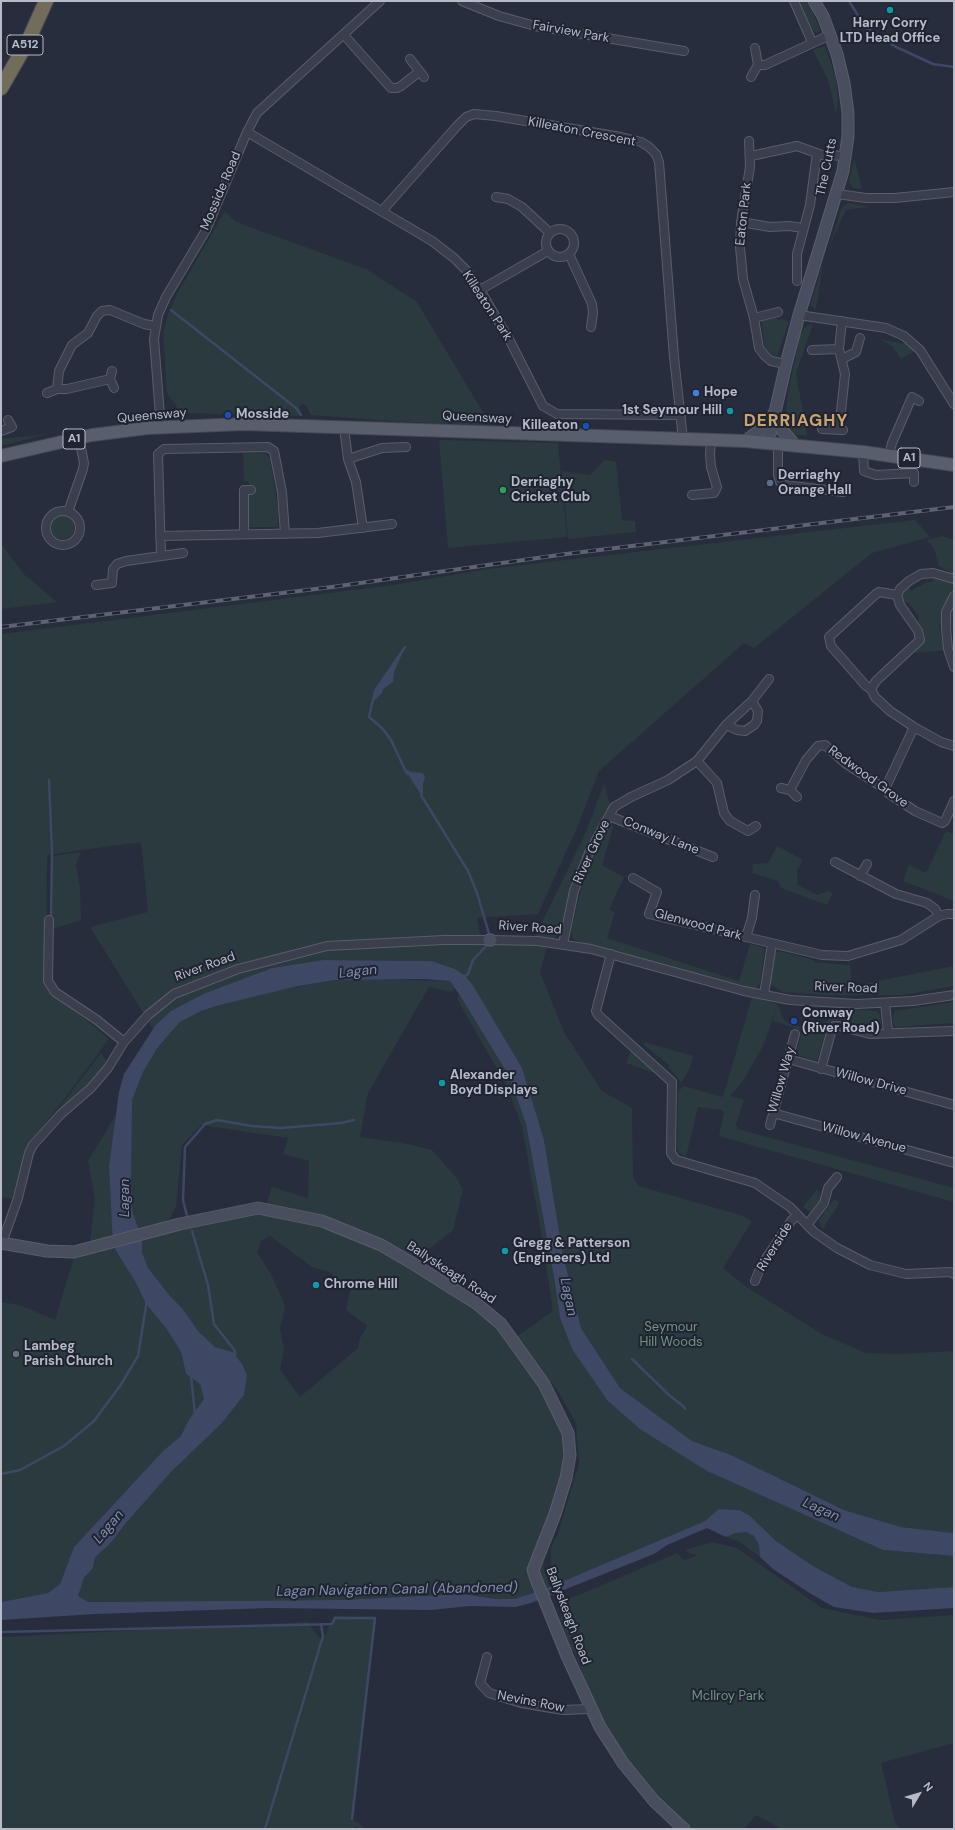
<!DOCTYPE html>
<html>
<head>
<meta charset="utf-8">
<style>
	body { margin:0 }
	#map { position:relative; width:955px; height:1830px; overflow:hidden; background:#272d3d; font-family:"DM Sans",sans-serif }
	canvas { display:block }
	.frame { position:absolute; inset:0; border:2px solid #b7bbc8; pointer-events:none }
	.north { position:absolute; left:899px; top:1774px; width:40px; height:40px; -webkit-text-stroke:3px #202432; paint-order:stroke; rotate:52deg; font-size:11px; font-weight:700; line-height:16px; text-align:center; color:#b7bbc8 }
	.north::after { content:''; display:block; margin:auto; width:14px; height:18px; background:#b7bbc8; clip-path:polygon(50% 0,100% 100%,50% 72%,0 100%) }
</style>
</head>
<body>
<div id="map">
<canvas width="955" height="1830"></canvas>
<div class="frame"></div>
<div class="north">N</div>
</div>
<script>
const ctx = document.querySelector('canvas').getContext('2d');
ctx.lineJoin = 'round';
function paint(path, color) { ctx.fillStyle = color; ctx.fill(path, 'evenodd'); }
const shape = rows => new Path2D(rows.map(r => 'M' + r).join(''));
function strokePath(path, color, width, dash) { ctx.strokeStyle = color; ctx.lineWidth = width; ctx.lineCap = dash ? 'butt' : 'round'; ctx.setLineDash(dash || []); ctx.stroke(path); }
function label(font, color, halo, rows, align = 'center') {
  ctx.font = font + ' "DM Sans",sans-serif'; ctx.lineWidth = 4; ctx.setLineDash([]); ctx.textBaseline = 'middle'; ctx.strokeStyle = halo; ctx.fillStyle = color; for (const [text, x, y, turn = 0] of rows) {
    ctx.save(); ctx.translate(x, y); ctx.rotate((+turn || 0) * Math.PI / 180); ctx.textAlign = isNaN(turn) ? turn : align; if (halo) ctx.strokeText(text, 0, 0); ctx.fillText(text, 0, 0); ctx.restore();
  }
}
const green = shape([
	[800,1,806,1,814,15,820,31,817,33,812,30],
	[825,46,836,78,838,101,836,113,828,80,813,50],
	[854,160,855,161,862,189,853,188,849,181],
	[849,203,869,207,846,210,829,247,841,210,845,205],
	[225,211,236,222,366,269,417,302,490,424,483,425,389,421,311,415,307,407,303,404,299,407,302,415,296,416,181,413,167,393,163,334,168,314,177,294],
	[823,264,816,309,811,306,811,303],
	[775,317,778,320,783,319,789,322,778,354,775,356,768,351,765,346,761,320],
	[813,324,796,373,807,435,794,435,791,433,785,422,788,392,800,336,804,328],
	[880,339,905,344,911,347,914,351,901,359,893,347],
	[47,434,21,441,1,446,1,439],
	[439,440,558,443,567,537,448,548],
	[243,453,264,453,270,458,278,508,278,527,248,527,248,496,252,493,253,487,249,484,248,481,244,481],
	[605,460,616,462,622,520,635,521,636,532,568,539,562,471,590,475],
	'51 527a12 12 0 1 1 24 0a12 12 0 1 1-24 0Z',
	[915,520,930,537,872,553,754,648,744,643,599,771,576,830,538,914,477,918,481,938,532,943,586,832,604,784,610,805,606,811,583,856,574,880,562,924,554,940,547,946,540,973,564,1032,602,1091,632,1108,633,1178,639,1186,740,1215,752,1221,723,1268,745,1286,822,1334,866,1353,902,1354,954,1351,954,1533,901,1527,844,1510,731,1455,692,1441,620,1388,581,1328,563,1255,544,1140,464,975,455,969,432,961,323,960,272,968,203,994,171,1011,153,1029,90,927,148,912,141,842,47,855,46,981,53,993,109,1039,56,1110,27,1145,13,1199,1,1197,1,634,393,585,487,569],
	[942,536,954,540,954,637,952,629,939,624,944,650,915,653,913,650,922,640,924,632,918,623,919,617,909,603,903,602,901,596,903,590,908,586,911,591,927,582,932,582,933,578,942,580,950,572,939,566,934,549,927,540],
	[1,544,24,574,57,602,1,609],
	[614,824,602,865,624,877,609,910,615,912,607,938,739,981,750,944,765,948,760,983,757,988,749,990,580,942,573,939,571,933,579,896,589,867,607,829],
	[946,831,954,834,954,901,903,881,909,865,926,873],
	[777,846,803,860,797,871,798,885,817,895,828,891,833,893,827,905,781,888,778,881,752,873,753,864,768,863],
	[81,852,76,865,80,887,81,920,53,929,51,913,52,856],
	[779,951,811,959,815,962,850,965,852,986,954,966,954,986,903,995,825,995,782,992,769,983,773,955],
	[370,979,450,981,455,988,452,992,429,987,368,1093,360,1137,408,1144,432,1150,455,1176,463,1189,453,1230,415,1260,382,1242,323,1216,266,1205,272,1187,308,1198,309,1161,283,1154,288,1138,201,1125,182,1145,176,1206,168,1221,161,1223,164,1233,257,1212,323,1224,380,1249,407,1265,499,1328,551,1404,564,1433,566,1456,564,1475,556,1505,529,1564,528,1571,535,1593,515,1599,496,1599,463,1594,340,1600,88,1602,78,1596,84,1578,93,1568,95,1557,109,1545,126,1523,171,1472,222,1423,244,1395,247,1376,242,1364,233,1352,215,1347,198,1331,182,1308,170,1296,148,1268,142,1252,142,1239,132,1210,130,1141,131,1100,143,1072,158,1047,180,1022,201,1011,220,1005,298,986,335,980],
	[270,1236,312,1267,329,1272,350,1290,346,1310,367,1326,360,1338,358,1348,300,1397,280,1370,284,1348,280,1330,285,1306,271,1274,257,1252,261,1241],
	[459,994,509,1076,526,1124,554,1277,560,1318,572,1349,707,1471,883,1550,954,1556,954,1587,878,1592,852,1587,813,1566,776,1541,749,1515,739,1510,720,1509,705,1521,555,1585,551,1572,551,1547,558,1533,579,1464,576,1423,558,1391,516,1337,553,1311,540,1226,522,1127,507,1086,457,999],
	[752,997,777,1004,784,1020,794,1026,815,1027,826,1022,837,1011,849,1009,877,1011,880,1015,881,1023,880,1026,860,1025,840,1019,830,1022,827,1026,818,1058,815,1061,796,1054,802,1030,773,1021,776,1009,764,1044,743,1081,730,1096,744,1100,736,1124,738,1129,954,1188,954,1202,719,1136,724,1112,721,1110,698,1107,686,1157,679,1153,677,1148,678,1092,683,1086,723,1097],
	[954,1002,954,1023,896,1027,893,1024,893,1016,895,1011],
	[644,1042,693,1056,690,1068,681,1083,675,1074,669,1068,669,1065,644,1045],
	[631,1050,657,1074,626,1063],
	[101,1053,107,1062,104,1067,86,1088,55,1113],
	[117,1113,109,1166,113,1237,90,1243,95,1198,88,1161],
	[818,1188,821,1199,812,1213,803,1207],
	[834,1199,840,1202,822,1230,819,1220],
	[113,1246,136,1283,146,1304,166,1328,181,1352,186,1374,200,1384,204,1399,188,1421,181,1436,164,1450,74,1547,60,1584,48,1593,1,1602,1,1302,20,1305,55,1320,74,1257,82,1256,82,1254],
	[746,1532,754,1536,759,1545,760,1557,738,1541,726,1537,736,1533],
	[712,1542,737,1548,822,1608,881,1620,954,1615,954,1743,881,1763,895,1822,900,1829,782,1829,756,1815,744,1829,691,1829,668,1810,627,1764,593,1701,574,1650,571,1651,560,1626,562,1609,560,1601,579,1595,677,1553,684,1560,698,1555,691,1554,685,1550],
	[543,1556,544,1569,550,1587,545,1589,539,1572],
	[334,1616,376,1617,352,1820,359,1823,365,1829,359,1829,355,1826,353,1829,1,1829,1,1637,307,1622,322,1641]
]);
const water = shape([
	[405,647,394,672,393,682,383,689,382,693,372,703,375,691],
	[408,770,411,772,423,773,425,778,423,783,423,798,406,771],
	[323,960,432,961,455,969,464,975,472,984,522,1068,544,1140,563,1255,581,1328,620,1388,692,1441,731,1455,844,1510,901,1527,954,1533,954,1556,883,1550,707,1471,640,1429,608,1401,572,1349,560,1318,554,1277,526,1124,509,1076,459,994,450,981,424,979,335,980,298,986,220,1005,201,1011,180,1022,158,1047,143,1072,132,1100,131,1181,132,1210,142,1239,142,1252,148,1268,170,1296,182,1308,198,1331,215,1347,233,1352,242,1364,247,1375,244,1395,222,1423,171,1472,126,1523,109,1545,95,1557,93,1568,84,1578,78,1596,88,1602,340,1600,463,1594,496,1599,515,1599,545,1589,705,1521,719,1509,739,1510,749,1515,776,1541,813,1566,852,1587,878,1592,954,1587,954,1608,873,1613,834,1607,811,1594,773,1569,760,1557,759,1545,754,1536,746,1532,736,1533,726,1537,707,1528,667,1545,654,1554,531,1603,515,1607,470,1606,431,1610,269,1608,95,1614,1,1620,1,1602,48,1593,60,1584,74,1547,164,1450,181,1436,188,1421,204,1399,200,1384,186,1374,181,1352,166,1328,146,1304,136,1283,113,1246,109,1166,119,1092,124,1074,155,1026,171,1011,203,994,272,968]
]);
const stream = shape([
	[849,1,865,27,896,47,933,64,954,67],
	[171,310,296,408,301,415],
	[405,647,375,691,369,717,382,728,391,740,407,774],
	[49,780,52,852,51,917],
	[421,795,468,871,477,893,490,937],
	[463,978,468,974,473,960,489,943],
	[187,1216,183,1200,185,1147,205,1124,217,1120,252,1126,281,1128,341,1123,354,1120],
	[192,1231,208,1285,214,1324,235,1351,235,1355],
	[632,1359,669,1395,684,1407,685,1409],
	[191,1375,195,1415],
	[1,1474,20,1470,64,1446,94,1421,120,1386,138,1356,147,1300],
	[1,1632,332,1624,335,1618,375,1618,352,1819],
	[265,1829,323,1636,321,1624]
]);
const street = shape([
	[462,1,499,16,535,26,684,51],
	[794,1,812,42],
	[344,35,391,88,397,88,401,86,419,72],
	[410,59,424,77],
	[758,65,765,65,830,35],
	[751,77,758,65,755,48],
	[247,132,432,241,454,258,468,272,480,290,510,341,543,406,557,414,680,415],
	[749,141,750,167,741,222,740,247,743,279,754,318,759,348,765,356,771,361,786,364],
	[751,156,797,146,822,155,846,156],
	[837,194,866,198,895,198,954,192],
	[496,197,508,199,522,207,550,233],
	[382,211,457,126,466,117,474,114,496,116,621,137,641,142,649,147,656,154,659,162,674,357,683,439],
	[741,222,770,227,789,226,803,228],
	'546 243a14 14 0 1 1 28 0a14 14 0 1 1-28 0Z',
	[569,254,592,304,593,313,591,327],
	[797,281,797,254,810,205,817,153],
	[480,290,548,251],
	[799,315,886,328,904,336,920,350,954,404],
	[754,318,778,312],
	[812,350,839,349],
	[842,359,856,352,860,338],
	[112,371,110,379,67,389,57,389,59,371,72,345,88,333,97,316,102,311,110,310,144,324,155,326],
	[110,379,114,388],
	[47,393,57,389],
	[161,428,154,339,158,315,166,297,206,230,247,132,257,113,380,1],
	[344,428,348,459,356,482,363,528],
	[822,429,843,430],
	[839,430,845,374,839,349,842,321],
	[1,431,12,427,8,420],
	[778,444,778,475,780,482,784,485,843,492],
	[863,452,864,471,876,475,914,473,914,482],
	[889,455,892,443,912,397,919,401],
	[348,459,382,448,406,447],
	[692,495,714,493,717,487,711,467,710,454,711,440],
	'46 528a17 17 0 1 1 34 0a17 17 0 1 1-34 0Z',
	[68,512,83,469,84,463,79,438],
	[244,534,244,490,251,490],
	[160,536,318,533,392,524],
	[161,556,158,454,164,449,268,447,274,451,282,492,285,534],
	[954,579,933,573,921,574,909,581,900,589,897,595,900,605,918,631,920,640,876,681,871,689,875,697,890,711,914,727,941,742,954,746],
	[96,585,112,583,113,569,117,564,126,561,183,553],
	[954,596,946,612,946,628,948,649,954,667],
	[871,689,866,686,831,646,829,637,876,594,879,592,897,595],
	[726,725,737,730,745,731,754,725,757,721,758,711,752,701],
	[697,761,717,783,724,813,730,821,748,831,756,826],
	[781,788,790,790,797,797],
	[885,789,914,727],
	[790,790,806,760,818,746,825,745,845,763,885,789,888,793,915,811,942,823,945,821,954,801],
	[609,816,713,857],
	[835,862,896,894,927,903,935,909,939,916],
	[860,876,867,864],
	[633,878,657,892,649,914,822,955,848,956,901,940,939,916,947,914,954,914],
	[49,920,48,981,55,992,97,1020,124,1042],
	[746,937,752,918,755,895],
	[491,940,538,941,591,949,744,991,790,1000,857,1004,913,1001,954,995],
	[563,944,574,891,589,853,614,807,631,797,668,780,697,761,726,725,752,701,769,679],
	[611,954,596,1011,598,1015,672,1082,671,1153,676,1160,755,1183,790,1207,814,1232,837,1248,870,1265,906,1274,950,1272,954,1274],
	[764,995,772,944],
	[885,1003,888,1032],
	[788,1059,954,1105],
	[821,1069,832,1029,834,1026,839,1026,870,1034,954,1031],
	[773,1113,954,1163],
	[770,1125,795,1034],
	[807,1225,824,1203,828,1188,837,1177],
	[2,1243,18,1198,29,1153,33,1145,61,1114,91,1088,108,1068,124,1042,148,1015,174,994,238,969,327,946,444,940,489,940],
	[755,1281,761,1266,791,1221,797,1215],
	[487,1657,480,1683,489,1693,521,1703,563,1710,590,1709]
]);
const secondary = shape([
	[774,413,782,430,794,444],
	[745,441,766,426,773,418],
	[768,443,786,364,799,315,843,171,848,136,848,113,844,83,837,54,823,16,814,1],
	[489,940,491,940],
	[1,1243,47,1251,74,1252,180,1224,258,1208,322,1221,381,1245,417,1266,477,1304,501,1324,544,1384,568,1433,570,1455,566,1478,555,1514,533,1570,536,1579,567,1656,600,1727,623,1763,654,1801,684,1829]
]);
const primary = shape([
	[1,456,92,435,148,428,244,424,745,441,863,452,954,465]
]);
const highway = shape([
	[1,88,29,39,46,1]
]);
const rail = shape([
	[1,627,332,587,566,554,954,507]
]);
const markers = [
	[890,10,4,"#0f9aa8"],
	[696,393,4,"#3f7fe0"],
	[730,411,4,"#0f9aa8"],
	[228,415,4,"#1a4fb4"],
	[586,426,4,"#1a4fb4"],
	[770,483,4,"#5c6f8a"],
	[503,490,4,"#2e9e5b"],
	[794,1021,4,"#1a4fb4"],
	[442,1083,4,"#0f9aa8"],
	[505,1251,4,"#0f9aa8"],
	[316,1285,4,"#0f9aa8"],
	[16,1354,4,"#6b7280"]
];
const shields = [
	[25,45,36],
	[74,439,22],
	[909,458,22]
];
const shieldNames = [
	["A512",25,45],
	["A1",74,439],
	["A1",909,458]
];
const poiNames = [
	["Harry Corry",890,24,"center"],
	["LTD Head Office",890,39,"center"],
	["Hope",704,393],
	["1st Seymour Hill",722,411,"right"],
	["Mosside",236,415],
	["Killeaton",578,426,"right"],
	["Derriaghy",778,476],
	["Orange Hall",778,491],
	["Derriaghy",511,483],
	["Cricket Club",511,498],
	["Conway",802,1014],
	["(River Road)",802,1029],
	["Alexander",450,1076],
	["Boyd Displays",450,1091],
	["Gregg & Patterson",513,1244],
	["(Engineers) Ltd",513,1259],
	["Chrome Hill",324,1285],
	["Lambeg",24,1347],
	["Parish Church",24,1362]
];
const streetNames = [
	["Fairview Park",571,32,10],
	["Killeaton Crescent",582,132,11],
	["The Cutts",827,167,-78],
	["Mosside Road",221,191,-67],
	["Eaton Park",744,214,-84],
	["Killeaton Park",487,306,57],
	["Queensway",152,416,-5],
	["Queensway",477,418,3],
	["Redwood Grove",868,777,36],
	["Conway Lane",661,836,22],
	["River Grove",592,852,-65],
	["Glenwood Park",698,925,15],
	["River Road",530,928,4],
	["River Road",205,967,-20],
	["River Road",846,988,2],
	["Willow Way",782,1080,-74],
	["Willow Drive",871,1082,15],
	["Willow Avenue",864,1138,15],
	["Riverside",775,1247,-58],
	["Ballyskeagh Road",451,1273,33],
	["Ballyskeagh Road",568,1616,69],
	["Nevins Row",531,1702,11]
];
const parkNames = [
	["Seymour",671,1328],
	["Hill Woods",671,1343],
	["McIlroy Park",728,1697]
];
const waterNames = [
	["Lagan",358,972,-6],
	["Lagan",125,1198,-90],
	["Lagan",568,1297,78],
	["Lagan",821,1510,24],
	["Lagan",109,1527,-50],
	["Lagan Navigation Canal (Abandoned)",397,1590,-1]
];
const districtNames = [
	["DERRIAGHY",796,422]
];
paint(green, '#2a3a3f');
paint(water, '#3e4864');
strokePath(stream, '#3e4864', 2.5);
strokePath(street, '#595d6b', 10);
strokePath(secondary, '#595d6b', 13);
strokePath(primary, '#444856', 14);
strokePath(highway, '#464a58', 16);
strokePath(street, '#3b3f4d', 8);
strokePath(secondary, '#494e5f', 11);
strokePath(primary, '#595e6d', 12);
strokePath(highway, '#726c58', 14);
strokePath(rail, '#5d6373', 4);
strokePath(rail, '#202432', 2.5, [8]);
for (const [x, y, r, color] of markers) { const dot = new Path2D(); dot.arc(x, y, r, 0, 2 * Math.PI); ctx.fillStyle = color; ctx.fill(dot); strokePath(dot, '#202432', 1.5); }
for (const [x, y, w] of shields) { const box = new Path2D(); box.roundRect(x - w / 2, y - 10, w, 20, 3); ctx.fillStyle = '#202432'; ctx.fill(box); strokePath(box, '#b7bbc8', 1); }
label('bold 12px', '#b7bbc8', null, shieldNames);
label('bold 13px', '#b7bbc8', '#202432', poiNames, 'left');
label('13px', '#b7bbc8', '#202432', streetNames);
label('13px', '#70967f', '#202432', parkNames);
label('italic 14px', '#818dac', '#202432', waterNames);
ctx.letterSpacing = '1px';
label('bold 17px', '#cba56e', '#202432', districtNames);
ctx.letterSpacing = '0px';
</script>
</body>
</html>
